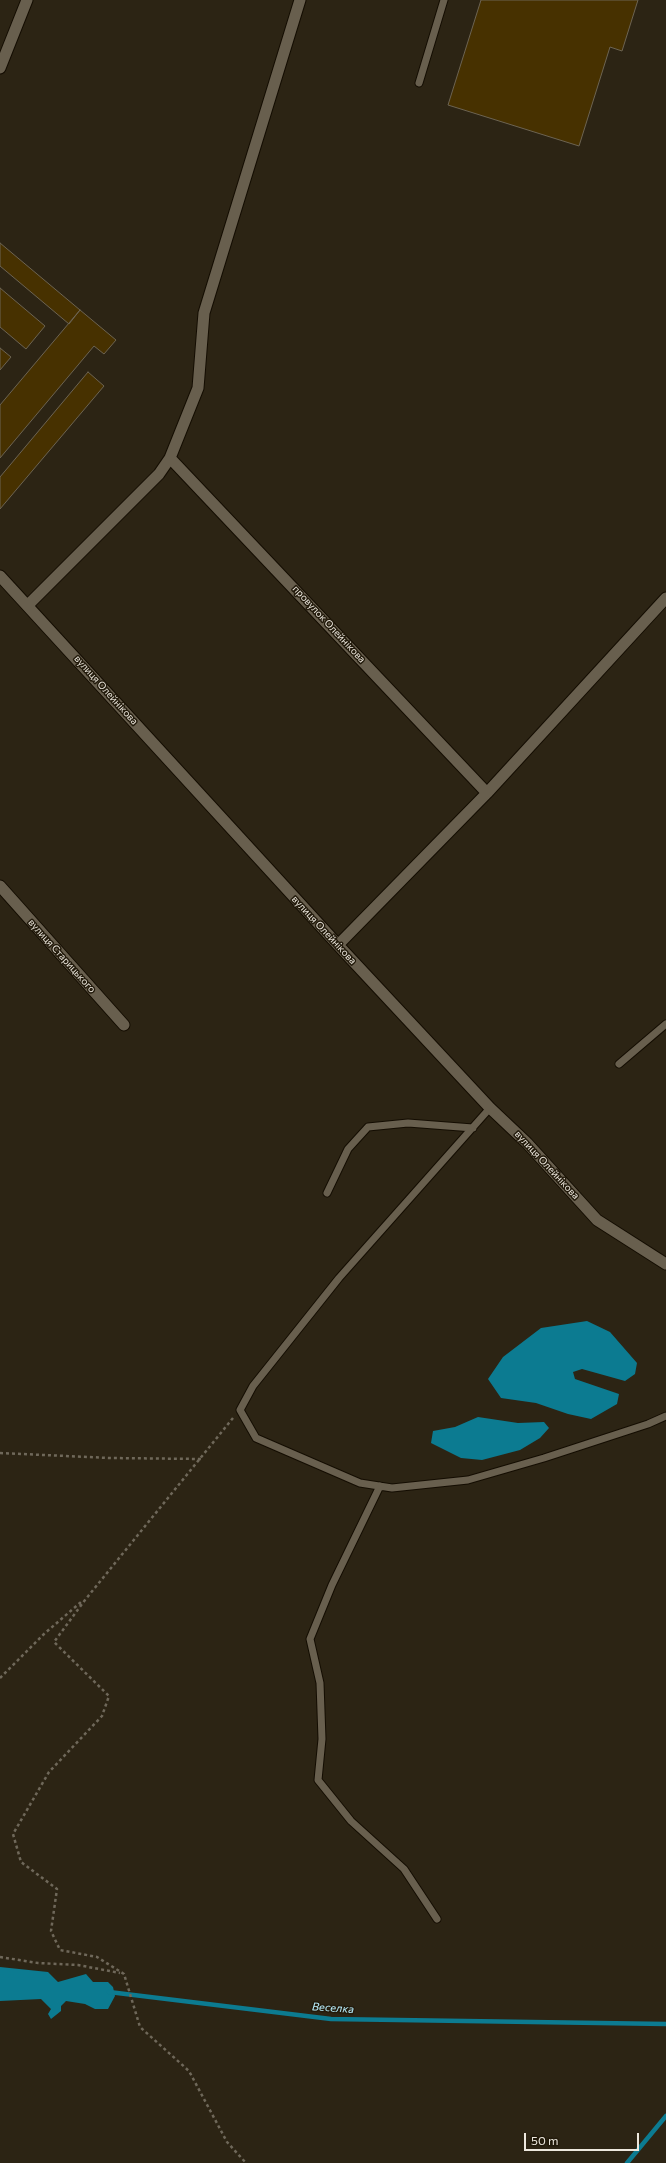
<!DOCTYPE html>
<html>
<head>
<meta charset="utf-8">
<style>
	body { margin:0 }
	#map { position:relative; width:666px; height:2163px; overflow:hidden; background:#2c2414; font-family:Commissioner,sans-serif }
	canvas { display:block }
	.scale { position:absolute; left:524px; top:2133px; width:115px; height:18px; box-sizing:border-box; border:2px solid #ede8de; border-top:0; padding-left:5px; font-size:12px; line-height:14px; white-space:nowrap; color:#ede8de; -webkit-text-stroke:3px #221a0b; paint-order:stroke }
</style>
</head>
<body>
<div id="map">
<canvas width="666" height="2163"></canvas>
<div class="scale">50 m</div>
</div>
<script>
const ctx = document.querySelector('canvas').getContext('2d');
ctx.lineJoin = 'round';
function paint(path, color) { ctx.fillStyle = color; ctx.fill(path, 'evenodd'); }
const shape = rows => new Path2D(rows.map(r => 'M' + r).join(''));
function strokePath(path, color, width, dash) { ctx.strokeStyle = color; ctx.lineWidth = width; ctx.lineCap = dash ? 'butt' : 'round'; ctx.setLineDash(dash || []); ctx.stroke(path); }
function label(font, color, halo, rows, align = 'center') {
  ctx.font = font + ' Commissioner,sans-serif'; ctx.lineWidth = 3; ctx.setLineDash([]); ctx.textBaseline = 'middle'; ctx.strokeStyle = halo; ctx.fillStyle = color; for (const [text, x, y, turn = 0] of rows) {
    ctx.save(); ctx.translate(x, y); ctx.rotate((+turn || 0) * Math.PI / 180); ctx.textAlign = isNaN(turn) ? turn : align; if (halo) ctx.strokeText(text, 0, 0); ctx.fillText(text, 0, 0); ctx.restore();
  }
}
const water = shape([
	[587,1321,610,1332,637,1363,635,1374,625,1381,582,1369,573,1372,575,1379,619,1394,617,1404,591,1419,568,1414,536,1403,501,1398,488,1379,503,1357,541,1328],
	[478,1417,518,1423,544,1422,549,1428,540,1438,520,1450,482,1460,461,1458,431,1443,433,1431,455,1427],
	[0,1967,48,1972,58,1982,86,1974,93,1982,108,1982,113,1987,115,1996,108,2009,95,2009,85,2004,66,2001,61,2006,61,2011,51,2019,48,2014,51,2009,41,1999,0,2001]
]);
const stream = shape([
	[109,1992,331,2019,666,2024],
	[627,2163,666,2116]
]);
const building = shape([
	[481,0,638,0,622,51,610,47,579,146,448,105,481,0],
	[0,243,80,310,69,324,0,266,0,243],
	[0,288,45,326,26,349,0,327,0,288],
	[80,310,116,340,104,354,94,346,0,458,0,405,80,310],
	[0,348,11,357,0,370,0,348],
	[88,372,104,386,0,509,0,477,88,372]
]);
const path = shape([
	[233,1418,85,1600,54,1642,109,1696,102,1716,49,1772,13,1834,21,1862,57,1889,51,1931,60,1950,97,1957,124,1974,140,2027,189,2071,227,2142,246,2163],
	[0,1453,110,1458,201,1459],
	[0,1678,44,1634,81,1602],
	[0,1957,38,1963,78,1965,120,1973]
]);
const service = shape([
	[419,83,444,0],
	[619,1064,666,1024],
	[490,1108,339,1278,253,1386,240,1410,256,1438,360,1483,392,1488,468,1480,544,1458,648,1424,666,1416],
	[327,1193,348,1149,368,1127,408,1123,473,1128],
	[380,1486,332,1585,310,1639,320,1683,322,1739,318,1780,351,1821,404,1869,437,1919]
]);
const minor = shape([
	[0,68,27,0],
	[170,458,487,793],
	[0,576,338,945,490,1108,527,1143,597,1220,666,1264],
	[28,605,159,474,170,458,198,388,204,313,300,0],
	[0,886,124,1025],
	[338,945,487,793,666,598]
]);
const streetNames = [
	["провулок Олейнікова",329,624,47],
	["вулиця Олейнікова",106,690,48],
	["вулиця Олейнікова",324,930,47],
	["вулиця Старицького",62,956,48],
	["вулиця Олейнікова",547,1165,47]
];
const waterNames = [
	["Веселка",333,2008,4]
];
paint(water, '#0c7b91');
strokePath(stream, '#0c7b91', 4.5);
paint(building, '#473100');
strokePath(building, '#6d6452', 1);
strokePath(service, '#140d02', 9);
strokePath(minor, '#140d02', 13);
strokePath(path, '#6f685a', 2.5, [3, 3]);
strokePath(service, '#685f4e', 7);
strokePath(minor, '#685f4e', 11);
label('10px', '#ede8de', '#221a0b', streetNames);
label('italic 11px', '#b9effe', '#221a0b', waterNames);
</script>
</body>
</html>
